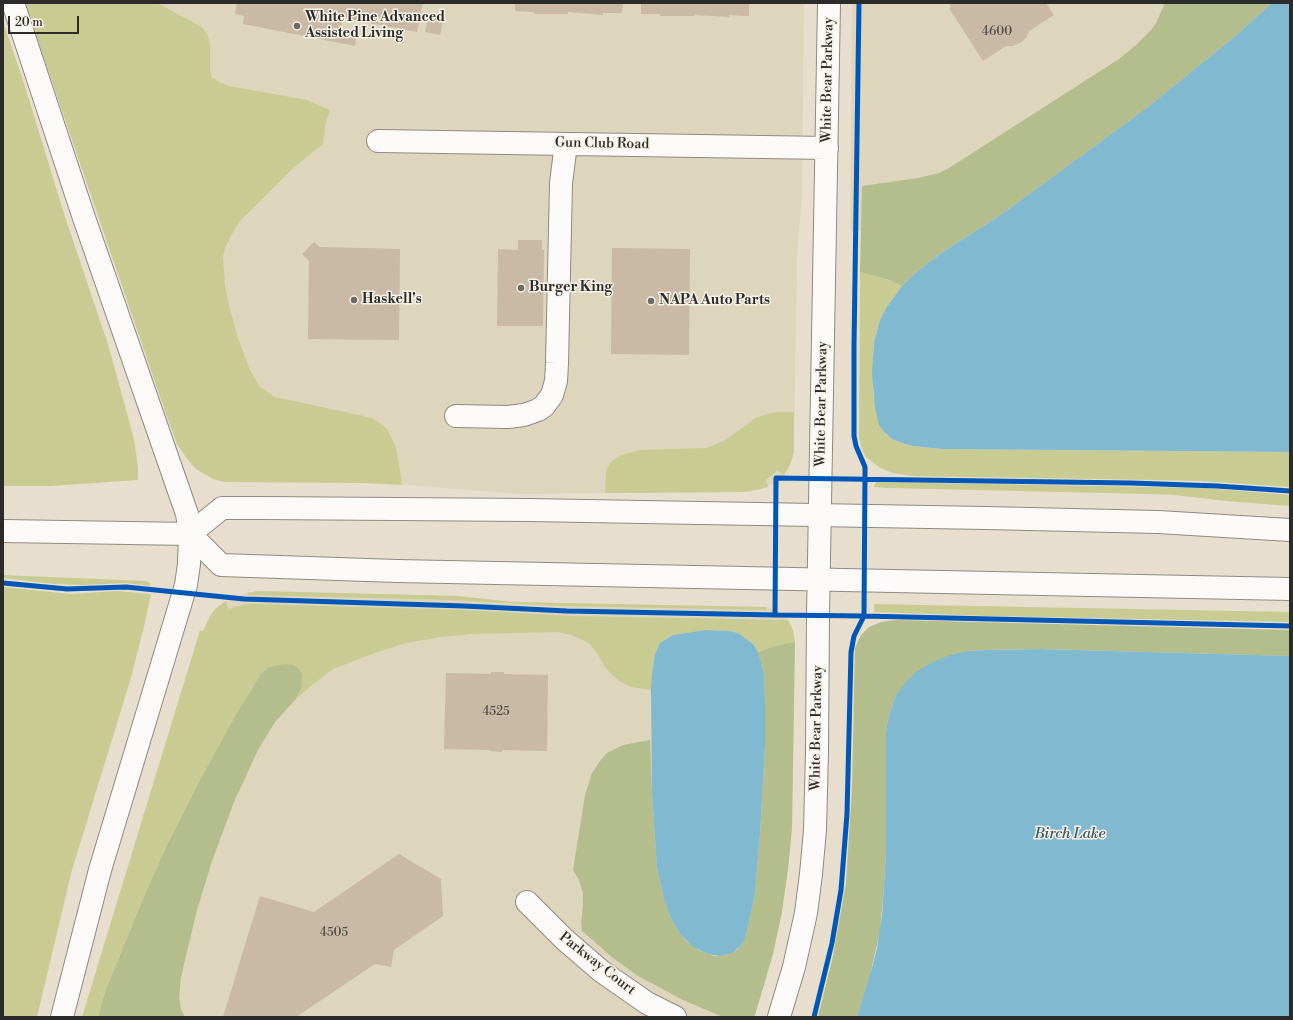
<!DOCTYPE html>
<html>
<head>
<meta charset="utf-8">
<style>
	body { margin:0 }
	#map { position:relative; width:1293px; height:1020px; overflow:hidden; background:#e8dece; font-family:"Libre Bodoni",serif }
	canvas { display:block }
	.frame { position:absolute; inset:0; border:4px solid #2b2b2b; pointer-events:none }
	.scale { position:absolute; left:8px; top:16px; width:71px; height:18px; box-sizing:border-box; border:2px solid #2b2b2b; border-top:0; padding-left:5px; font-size:12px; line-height:14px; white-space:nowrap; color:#2b2b2b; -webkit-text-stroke:3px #f7f3e8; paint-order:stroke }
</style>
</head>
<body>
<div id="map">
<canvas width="1293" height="1020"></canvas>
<div class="frame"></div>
<div class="scale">20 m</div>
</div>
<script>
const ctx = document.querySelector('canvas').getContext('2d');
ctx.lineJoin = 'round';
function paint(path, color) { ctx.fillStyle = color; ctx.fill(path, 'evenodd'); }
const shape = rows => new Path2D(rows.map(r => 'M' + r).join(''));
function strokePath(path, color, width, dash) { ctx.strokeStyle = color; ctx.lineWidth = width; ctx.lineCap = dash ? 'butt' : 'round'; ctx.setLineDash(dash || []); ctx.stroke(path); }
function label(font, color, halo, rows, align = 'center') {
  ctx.font = font + ' "Libre Bodoni",serif'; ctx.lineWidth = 3; ctx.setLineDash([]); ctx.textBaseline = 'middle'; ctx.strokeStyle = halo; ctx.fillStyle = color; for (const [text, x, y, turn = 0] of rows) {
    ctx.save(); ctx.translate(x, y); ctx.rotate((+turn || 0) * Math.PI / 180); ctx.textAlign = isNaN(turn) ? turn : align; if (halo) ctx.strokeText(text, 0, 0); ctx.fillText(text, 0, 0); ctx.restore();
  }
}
const built = shape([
	[69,3,804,3,802,194,797,254,794,446,791,461,784,475,775,483,766,487,750,492,736,492,520,494,380,483,228,482],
	[852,3,1290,3,1052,234,850,231],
	[258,591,458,596,513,602,767,607,776,610,784,614,792,626,795,644,792,809,790,850,788,869,777,934,766,980,754,1017,135,1017,206,624,213,612,222,603,245,593]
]);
const green = shape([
	[25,3,157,3,200,26,205,31,208,36,210,44,210,71,212,77,219,82,229,86,307,100,330,110,325,127,323,144,293,168,241,220,233,232,225,248,223,257,225,286,229,305,238,338,249,368,259,386,275,397,359,415,371,418,380,423,387,429,395,445,398,458,402,485,363,483,224,482,213,479,201,472,195,468,185,456,177,444,166,414],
	[3,22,22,77,66,220,108,344,134,439,138,467,138,480,51,486,3,486],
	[860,272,889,280,902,286,886,308,880,320,874,342,873,358,873,392,884,432,892,439,902,443,913,446,941,449,1290,452,1290,487,1201,481,1153,480,912,476,893,473,880,468,865,456,861,446,859,438],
	[777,412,794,412,794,452,790,465,784,475,777,470,766,480,768,487,761,489,743,492,605,493,606,473,607,468,610,463,621,455,640,450,706,448,724,441,756,418,766,414],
	[876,482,1204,488,1290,495,1290,506,1226,501,1175,495,1148,494,887,488,874,487],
	[3,575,146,581,150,583,150,586,126,583,83,585,54,584,3,578],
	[3,587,71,594,116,591,151,594,143,631,130,681,72,870,37,1017,3,1017],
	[258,591,458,596,513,602,766,607,766,610,561,606,451,600,248,595,248,593],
	[226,601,228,609,246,604,256,604,466,610,571,616,788,620,793,630,795,642,774,646,758,652,753,644,729,631,705,630,673,635,665,639,657,648,653,664,651,690,631,687,621,682,612,675,605,667,597,653,589,643,571,635,557,632,473,634,441,637,406,643,375,653,333,669,312,685,295,700,301,689,253,686,198,784,167,845,144,896,105,992,98,1017,82,1017,200,630,203,631,210,616,215,609],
	[874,604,1290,612,1290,622,990,616,874,612]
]);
const forest = shape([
	[1165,3,1272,3,1233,38,1148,107,1002,214,941,253,913,275,902,286,889,280,860,272,862,186,918,178,939,173,949,168,1119,59,1136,45,1151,30,1156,23],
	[896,620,1290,630,1290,656,1041,649,987,650,967,651,896,695,888,718,886,732,886,852,883,898,880,931,869,980,857,1017,818,1017,833,956,846,883,852,788,855,648,861,635,869,627,881,622],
	[795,642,792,829,788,869,782,912,773,954,755,1015,754,1017,723,1017,683,1000,638,976,613,958,582,931,581,923,583,905,583,893,579,880,573,870,585,795,592,773,600,761,607,753,623,745,650,740,652,792,657,868,664,899,670,916,680,934,687,942,700,951,714,956,720,956,733,953,737,950,745,939,751,912,755,893,760,834,765,747,765,701,764,673,758,652,774,646],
	[285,664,293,665,298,668,302,674,301,689,295,700,275,722,258,750,234,802,212,861,197,910,181,977,179,998,181,1009,185,1017,98,1017,105,992,144,896,167,845,198,784,237,713,261,674,269,667]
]);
const water = shape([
	[1272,3,1290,3,1290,452,941,449,913,446,902,443,892,439,884,432,879,425,875,407,872,373,874,342,880,320,886,308,902,286,913,275,941,253,1002,214,1148,107,1233,38],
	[705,630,729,631,738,633,753,644,758,652,761,662,764,673,765,701,765,747,760,834,755,893,751,912,745,939,741,945,733,953,720,956,708,954,693,947,680,934,670,916,664,899,657,868,652,792,651,690,652,673,655,654,660,643,673,635],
	[1041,649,1290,656,1290,1017,857,1017,872,968,877,948,882,915,886,852,886,732,888,718,896,695,904,684,916,672,931,663,947,656,967,651,987,650]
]);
const building = shape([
	[237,3,423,3,417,32,343,18,341,28,357,31,355,46,243,24,244,16,235,14],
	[515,3,623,3,622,13,603,13,603,15,568,12,568,14,534,14,534,12,515,11],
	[641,3,749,3,749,16,729,15,729,17,695,15,695,16,660,16,660,14,641,14],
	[949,3,1046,3,1054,15,1029,31,1026,38,1020,43,1013,46,1006,46,983,61,949,8,951,7],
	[429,13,444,16,440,35,425,32],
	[518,240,542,240,542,250,544,250,543,326,497,326,498,249,518,250],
	[314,242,320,247,400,249,399,340,308,339,309,261,302,254],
	[612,248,690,249,689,355,611,354],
	[491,672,504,672,504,674,548,675,547,751,502,750,502,752,490,751,490,750,444,749,446,673,491,674],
	[399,854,441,879,443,916,394,950,391,967,375,964,296,1017,223,1017,260,896,314,912]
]);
const minor = shape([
	[378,141,827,148],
	[456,416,508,417,524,415,538,410,544,406,552,395,556,381,557,363,561,183,566,144],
	[527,902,564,939,601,971,647,1003,675,1017],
	[779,1017,794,967,806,913,811,874,815,830,817,751,818,615,829,3]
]);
const major = shape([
	[3,531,190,534,222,508,261,508,529,510,986,518,1158,522,1290,530],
	[190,534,221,565,397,571,1290,589]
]);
const highway = shape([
	[13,3,83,215,187,514,190,534,189,564,186,585,100,870,62,1017]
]);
const cycleway = shape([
	[3,583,67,589,126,587,244,599,464,606,567,611,775,615,864,616,1290,626],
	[775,615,776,478,1131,483,1217,486,1290,491],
	[814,1017,832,943,841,890,847,814,851,652,854,636,864,616,865,471,865,467,856,446,854,436,854,346,859,3]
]);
const markers = [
	[297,26,4,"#6d6a64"],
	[521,288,4,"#6d6a64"],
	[354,300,4,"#6d6a64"],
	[651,301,4,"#6d6a64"]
];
const numberNames = [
	["4600",997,32],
	["4525",496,712],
	["4505",334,933]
];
const poiNames = [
	["White Pine Advanced",305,18],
	["Assisted Living",305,34],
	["Burger King",529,288],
	["Haskell's",362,300],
	["NAPA Auto Parts",659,301]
];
const streetNames = [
	["White Bear Parkway",828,80,-89],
	["Gun Club Road",602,144,1],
	["White Bear Parkway",822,404,-89],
	["White Bear Parkway",817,728,-89],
	["Parkway Court",597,964,38]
];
const waterNames = [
	["Birch Lake",1070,834]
];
paint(built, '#ded5bd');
paint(green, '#c8cc92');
paint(forest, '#b4be8c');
paint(water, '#81bad0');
paint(building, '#c9b9a5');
strokePath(minor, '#8f8a82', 24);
strokePath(major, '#8f8a82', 24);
strokePath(highway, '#8f8a82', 24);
strokePath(minor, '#fcfaf8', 22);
strokePath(major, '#fcfaf8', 22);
strokePath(highway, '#fcfaf8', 22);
strokePath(cycleway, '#0057b8', 5);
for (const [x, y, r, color] of markers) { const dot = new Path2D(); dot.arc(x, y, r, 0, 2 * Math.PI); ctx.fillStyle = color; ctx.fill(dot); strokePath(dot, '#f7f3e8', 1.5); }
label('12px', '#524e4a', null, numberNames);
label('bold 14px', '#2b2b2b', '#f7f3e8', poiNames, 'left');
label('14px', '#2b2b2b', '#f7f3e8', streetNames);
label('italic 15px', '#3a5765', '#f7f3e8', waterNames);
</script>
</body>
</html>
